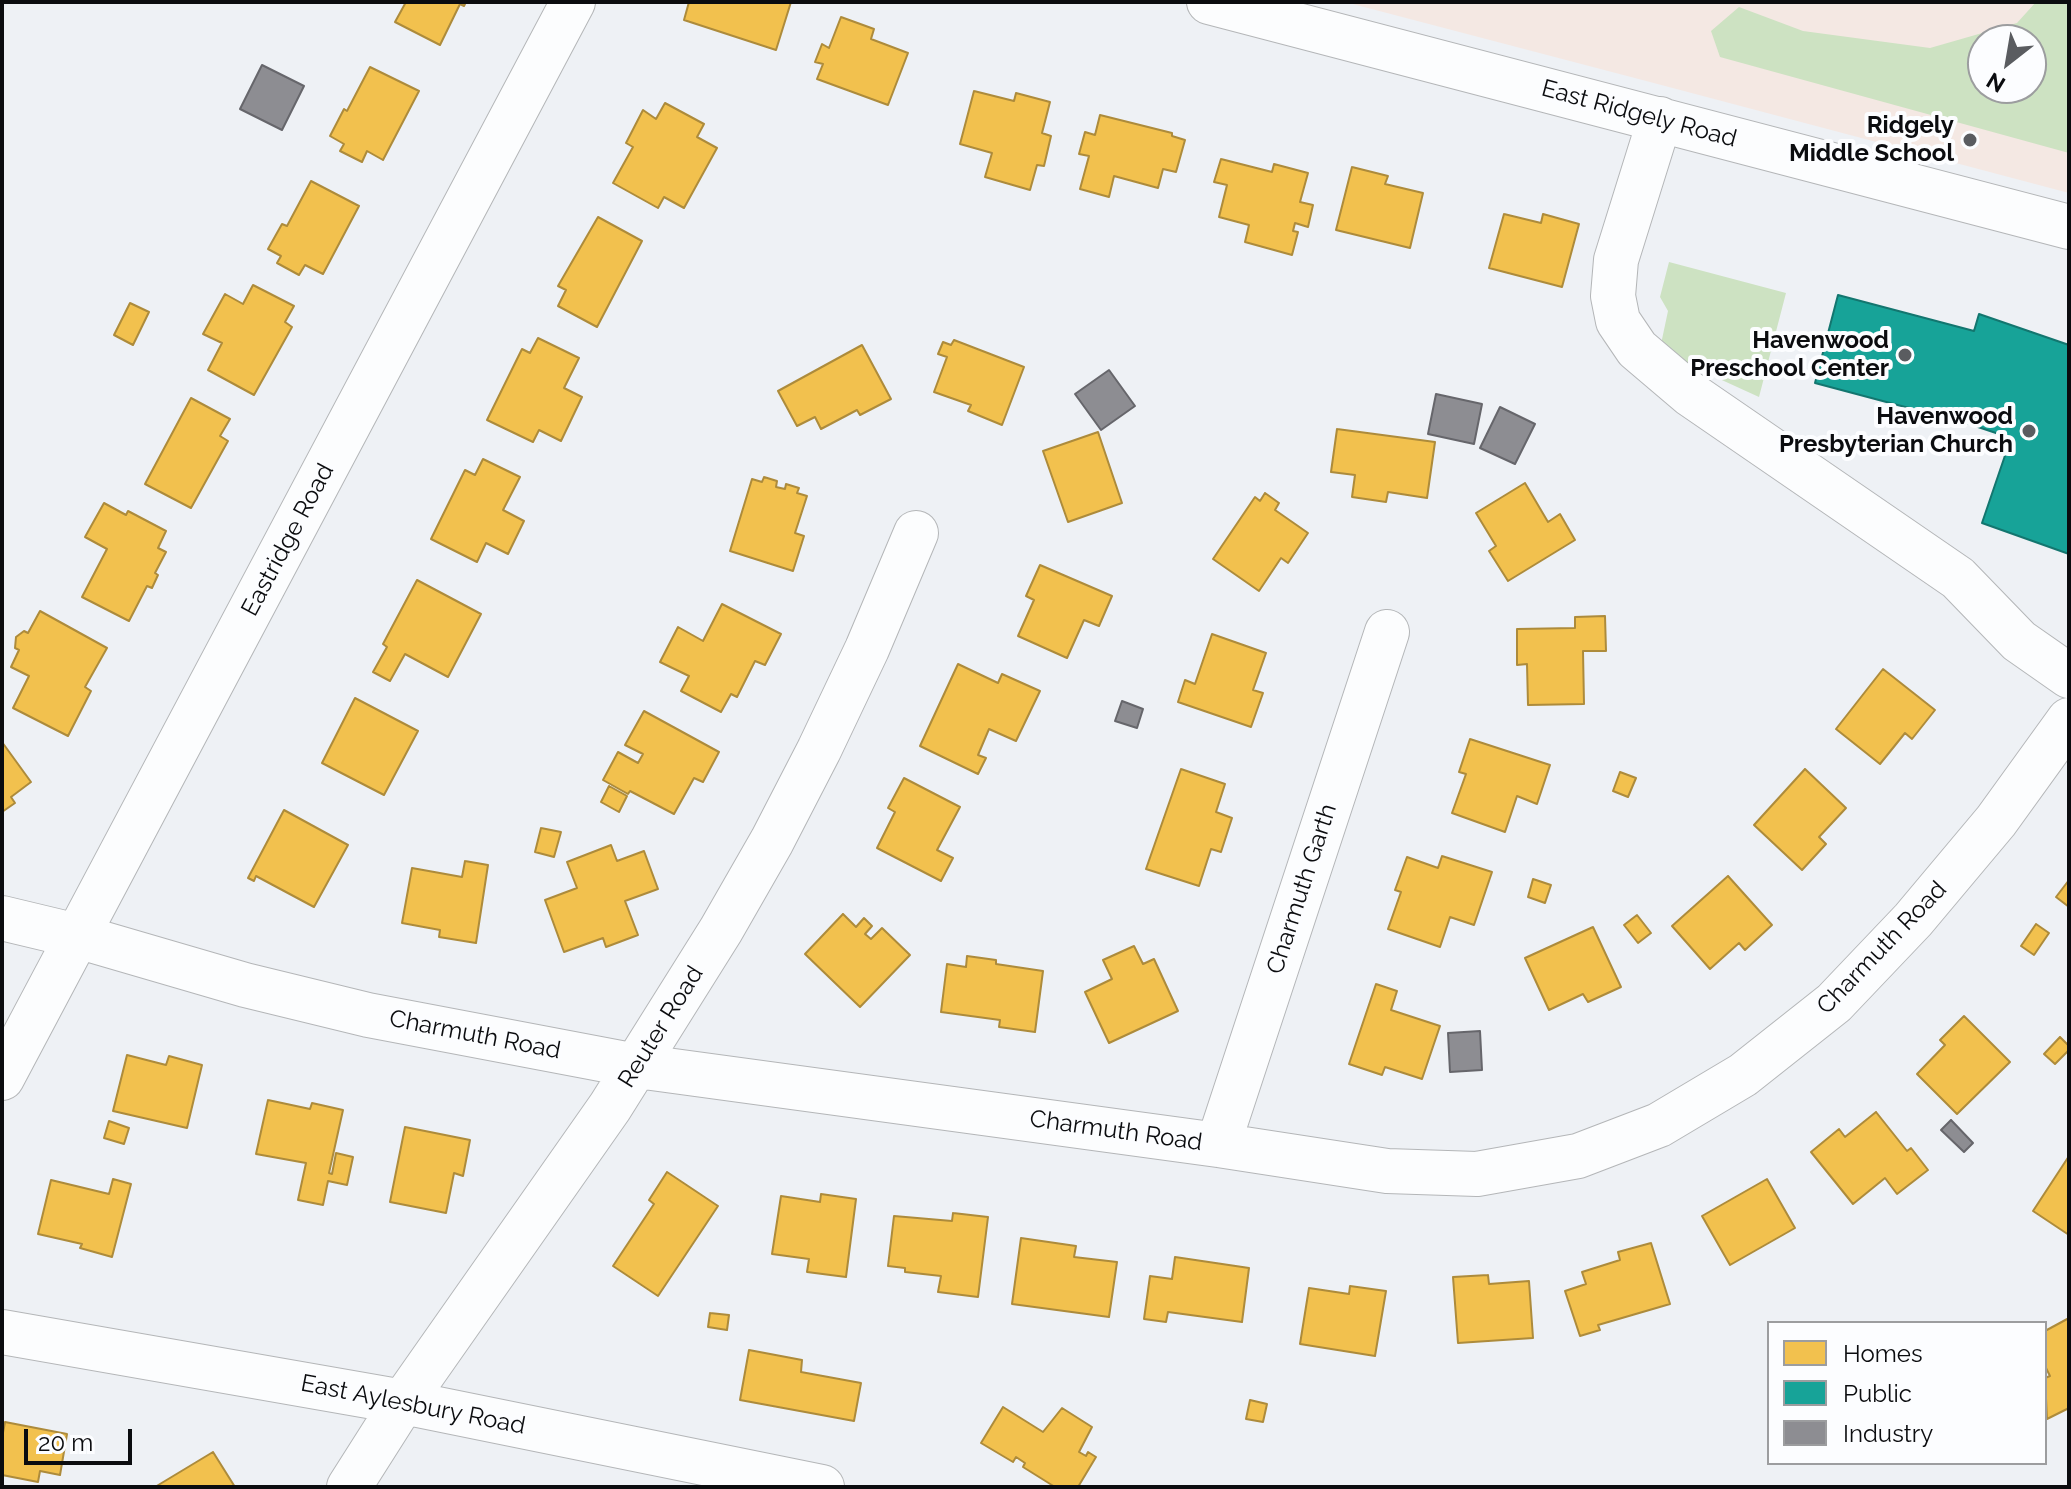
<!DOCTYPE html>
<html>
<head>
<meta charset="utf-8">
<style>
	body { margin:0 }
	#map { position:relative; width:2071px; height:1489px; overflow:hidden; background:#eef1f5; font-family:Raleway,sans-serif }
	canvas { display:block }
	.frame { position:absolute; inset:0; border:4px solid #0b0c0f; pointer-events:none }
	.legend { position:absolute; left:1767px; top:1321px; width:280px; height:144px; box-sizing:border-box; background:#fcfdff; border:2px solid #9c9d9f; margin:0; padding:10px 14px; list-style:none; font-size:24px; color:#0b0c0f }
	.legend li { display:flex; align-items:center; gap:16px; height:40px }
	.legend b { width:40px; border:2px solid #9c9d9f }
	.north { position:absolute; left:1967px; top:24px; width:80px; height:80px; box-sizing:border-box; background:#fcfdff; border:2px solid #9c9d9f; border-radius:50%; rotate:211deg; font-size:22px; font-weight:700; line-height:32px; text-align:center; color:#0b0c0f }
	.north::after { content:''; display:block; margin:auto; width:28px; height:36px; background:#5a5c60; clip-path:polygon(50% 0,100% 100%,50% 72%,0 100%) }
	.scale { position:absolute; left:24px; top:1429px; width:108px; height:36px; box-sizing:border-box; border:4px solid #0b0c0f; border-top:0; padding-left:10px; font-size:24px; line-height:28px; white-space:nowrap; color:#0b0c0f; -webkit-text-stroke:6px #fcfdff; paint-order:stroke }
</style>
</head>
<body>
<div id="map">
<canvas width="2071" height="1489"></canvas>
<div class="frame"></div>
<ul class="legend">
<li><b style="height:22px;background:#f2c14e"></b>Homes</li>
<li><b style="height:22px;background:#17a398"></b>Public</li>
<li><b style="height:22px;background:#8d8d92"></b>Industry</li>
</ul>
<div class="north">N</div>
<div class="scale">20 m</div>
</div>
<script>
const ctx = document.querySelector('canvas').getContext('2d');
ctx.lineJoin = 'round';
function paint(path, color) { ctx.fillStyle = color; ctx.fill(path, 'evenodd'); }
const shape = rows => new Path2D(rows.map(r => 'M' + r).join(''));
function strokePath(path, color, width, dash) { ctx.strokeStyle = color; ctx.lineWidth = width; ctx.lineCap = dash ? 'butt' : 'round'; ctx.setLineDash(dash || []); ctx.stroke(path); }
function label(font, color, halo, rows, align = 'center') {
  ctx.font = font + ' Raleway,sans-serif'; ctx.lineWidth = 8; ctx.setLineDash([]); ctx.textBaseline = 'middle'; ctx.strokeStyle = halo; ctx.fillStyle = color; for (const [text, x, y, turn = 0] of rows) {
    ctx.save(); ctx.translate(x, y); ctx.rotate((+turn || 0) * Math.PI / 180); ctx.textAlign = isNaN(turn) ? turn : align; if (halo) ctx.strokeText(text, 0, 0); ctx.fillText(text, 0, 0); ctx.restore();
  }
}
const education = shape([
	[1345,2,2069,2,2069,193,1650,82],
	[1983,40,2031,40,2031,88,1983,88]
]);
const green = shape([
	[2036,2,2069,2,2069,153,1720,57,1711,31,1739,7,1803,31,1930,48,2017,23],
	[1983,40,2031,40,2031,88,1983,88],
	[1669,262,1786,293,1759,397,1667,355,1661,344,1668,311,1660,297]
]);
const homes = shape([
	[406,2,466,2,464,6,460,4,440,45,395,22,406,2],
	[689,2,791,2,776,50,684,20,689,2],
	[841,17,874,29,871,39,908,53,888,105,817,79,823,64,815,62,822,44,829,48,841,17],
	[370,67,419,91,383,160,367,151,362,162,340,151,344,144,330,136,344,109,347,111,370,67],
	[974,91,1014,101,1016,93,1050,102,1042,133,1051,136,1044,166,1037,165,1030,190,985,177,992,153,960,144,974,91],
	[665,103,704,124,697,137,717,148,684,208,664,197,658,208,613,183,633,147,626,143,643,110,656,119,665,103],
	[1100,115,1172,133,1172,136,1185,140,1176,172,1163,169,1158,188,1114,176,1109,197,1080,189,1089,156,1079,154,1085,132,1095,135,1100,115],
	[1221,159,1272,172,1274,164,1308,173,1300,202,1313,205,1308,227,1295,223,1293,231,1298,232,1292,255,1245,242,1249,225,1219,217,1227,185,1214,182,1221,159],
	[1352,167,1388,176,1385,184,1423,193,1410,248,1336,230,1352,167],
	[311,181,359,206,323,274,305,265,299,275,277,263,281,256,268,249,282,224,287,226,311,181],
	[1504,214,1541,223,1543,214,1579,224,1562,287,1489,268,1504,214],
	[598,217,642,241,597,327,558,306,566,290,558,286,598,217],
	[253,285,294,306,285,322,292,327,254,395,208,370,222,343,203,334,225,294,243,304,253,285],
	[130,303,149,312,133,345,114,335,130,303],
	[538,338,579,358,564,388,582,397,561,441,539,430,533,442,487,420,522,349,530,353,538,338],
	[954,340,1024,367,1002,425,968,411,971,405,934,392,947,357,938,354,943,342,951,345,954,340],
	[862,345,891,399,860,415,857,410,821,429,815,417,797,426,778,391,862,345],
	[191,398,230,419,220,436,228,441,191,508,145,484,191,398],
	[1337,429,1435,442,1427,498,1388,492,1386,502,1352,497,1355,475,1331,472,1337,429],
	[1098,432,1122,503,1068,522,1043,451,1098,432],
	[483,459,520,477,503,510,524,521,508,554,486,543,477,562,431,539,465,470,475,475,483,459],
	[764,477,777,481,776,487,785,489,786,484,799,488,797,493,807,496,795,533,804,536,793,571,730,551,752,479,762,482,764,477],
	[1525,483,1548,522,1560,514,1575,540,1508,581,1489,551,1496,546,1476,513,1525,483],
	[1265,493,1279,503,1275,510,1308,533,1288,563,1281,558,1259,591,1213,559,1255,497,1260,501,1265,493],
	[104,503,126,515,128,511,166,531,158,548,166,552,155,573,158,575,152,588,147,586,129,621,82,597,107,549,85,537,104,503],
	[1040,565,1112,596,1099,626,1084,620,1067,658,1018,636,1034,600,1026,596,1040,565],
	[417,580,481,614,448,677,405,654,390,681,373,672,387,647,383,644,417,580],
	[722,604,781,634,765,665,755,661,737,697,731,694,721,712,681,691,689,676,660,662,678,627,703,641,722,604],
	[40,611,107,648,85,687,91,691,68,736,13,708,29,676,11,667,19,650,15,648,16,637,24,631,28,633,40,611],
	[1605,616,1606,651,1583,651,1584,704,1528,705,1527,664,1517,665,1517,629,1575,628,1575,617,1605,616],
	[1212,634,1266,653,1253,690,1263,693,1251,727,1178,702,1185,680,1195,684,1212,634],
	[958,664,998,683,1002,674,1040,691,1016,741,989,729,978,755,986,758,978,774,920,746,958,664],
	[1883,669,1935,710,1912,739,1905,733,1880,764,1836,729,1883,669],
	[355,698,418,731,384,795,322,763,355,698],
	[644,711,719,752,703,782,694,778,674,814,630,791,628,794,603,780,618,752,638,763,643,754,625,745,644,711],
	[1470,739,1550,765,1537,804,1517,796,1505,832,1452,813,1466,774,1459,772,1470,739],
	[2,742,31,782,11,797,15,803,2,812,2,742],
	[1181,769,1225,784,1216,812,1232,818,1221,852,1211,849,1199,886,1146,869,1181,769],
	[1805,769,1846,808,1819,837,1826,844,1802,870,1754,825,1805,769],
	[1620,772,1636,778,1628,797,1613,791,1620,772],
	[904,778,960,807,937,850,953,858,941,881,877,848,895,812,888,808,904,778],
	[609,786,627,796,619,812,601,802,609,786],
	[284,810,348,845,314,907,256,876,254,881,248,878,284,810],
	[541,828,561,832,554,857,535,852,541,828],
	[611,845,617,861,644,851,658,889,625,901,638,935,606,947,603,938,564,952,545,900,577,888,567,862,611,845],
	[1442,856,1492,872,1474,925,1450,917,1440,947,1388,929,1401,892,1395,890,1407,857,1438,868,1442,856],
	[465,861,488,865,476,943,439,937,440,930,402,923,412,868,462,877,465,861],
	[1728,876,1772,925,1745,950,1739,943,1710,969,1672,926,1728,876],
	[1533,879,1551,885,1545,903,1528,897,1533,879],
	[2069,880,2069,907,2056,897,2069,880],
	[843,914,856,927,864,918,872,926,865,934,871,939,882,928,910,955,860,1007,805,954,843,914],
	[1637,915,1651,933,1638,943,1624,925,1637,915],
	[2036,924,2049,933,2034,955,2021,946,2036,924],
	[1593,927,1621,987,1588,1002,1583,994,1549,1010,1525,958,1593,927],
	[1134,946,1143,964,1154,959,1178,1011,1109,1043,1085,992,1112,979,1103,960,1134,946],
	[967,956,996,960,996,964,1043,971,1035,1032,999,1027,1000,1020,941,1012,947,964,966,967,967,956],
	[1376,984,1397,991,1391,1010,1440,1026,1422,1079,1385,1067,1382,1075,1349,1064,1376,984],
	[1964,1016,2010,1062,1957,1114,1917,1074,1945,1045,1940,1040,1964,1016],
	[2060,1037,2069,1046,2069,1050,2055,1064,2044,1054,2060,1037],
	[127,1055,166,1065,169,1056,202,1065,187,1128,113,1111,127,1055],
	[268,1100,310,1109,312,1103,343,1110,329,1173,332,1174,336,1153,353,1157,347,1185,328,1181,323,1205,298,1200,306,1163,256,1154,268,1100],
	[1876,1112,1907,1151,1911,1148,1928,1170,1897,1194,1885,1178,1853,1204,1811,1152,1839,1129,1845,1137,1876,1112],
	[109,1121,129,1128,124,1144,104,1138,109,1121],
	[405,1127,470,1140,463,1176,454,1173,446,1213,390,1202,405,1127],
	[2069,1156,2069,1235,2033,1211,2069,1156],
	[667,1172,718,1206,658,1296,613,1266,654,1204,649,1200,667,1172],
	[113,1179,131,1184,112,1257,80,1248,82,1244,38,1234,51,1180,109,1194,113,1179],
	[1767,1179,1795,1228,1730,1265,1702,1216,1767,1179],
	[821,1194,856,1199,846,1277,807,1272,809,1259,772,1254,781,1196,820,1202,821,1194],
	[953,1213,988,1217,978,1297,938,1292,941,1276,905,1272,905,1268,888,1266,894,1216,952,1221,953,1213],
	[1021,1238,1076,1246,1074,1257,1117,1262,1109,1317,1012,1304,1021,1238],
	[1651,1243,1670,1304,1598,1325,1600,1330,1580,1336,1565,1291,1586,1284,1582,1272,1620,1260,1618,1252,1651,1243],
	[1175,1257,1249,1268,1242,1322,1168,1312,1166,1322,1144,1319,1150,1276,1172,1279,1175,1257],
	[1488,1275,1489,1284,1529,1281,1533,1338,1458,1343,1453,1277,1488,1275],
	[1350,1286,1386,1291,1375,1356,1300,1344,1309,1288,1349,1294,1350,1286],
	[710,1313,729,1315,727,1330,708,1327,710,1313],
	[2069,1318,2069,1408,2047,1419,2045,1378,2050,1376,2045,1366,2045,1331,2069,1318],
	[749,1350,802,1360,801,1372,861,1383,854,1421,740,1400,749,1350],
	[1250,1400,1267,1404,1263,1422,1246,1419,1250,1400],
	[1003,1407,1043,1432,1062,1408,1092,1427,1079,1452,1086,1456,1088,1452,1096,1457,1078,1487,1055,1487,1023,1467,1025,1463,1016,1457,1013,1462,981,1443,1003,1407],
	[5,1422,67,1434,60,1475,40,1471,38,1482,2,1475,2,1438,5,1422],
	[213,1452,235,1487,155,1487,213,1452]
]);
const public = shape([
	[1838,295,1974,331,1979,314,2069,345,2069,554,1982,523,2011,438,1969,424,1815,383,1838,295]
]);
const industry = shape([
	[262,65,304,86,282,130,240,109,262,65],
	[1109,370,1135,406,1101,430,1075,394,1109,370],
	[1436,394,1482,404,1474,444,1428,434,1436,394],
	[1500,407,1535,424,1515,464,1480,448,1500,407],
	[1122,701,1143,709,1137,728,1115,721,1122,701],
	[1480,1031,1482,1070,1450,1072,1448,1033,1480,1031],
	[1951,1120,1973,1143,1964,1152,1941,1130,1951,1120]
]);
const minor = shape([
	[1209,2,2069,227],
	[1660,119,1616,260,1613,296,1618,321,1637,349,1690,394,1958,578,2019,641,2069,676],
	[2,918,77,936,245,985,368,1015,637,1066,1218,1145,1387,1171,1477,1174,1578,1156,1659,1125,1743,1075,1834,1003,1913,920,1996,821,2069,720],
	[2,1078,573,2],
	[1218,1145,1387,632],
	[2,1332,403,1402,822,1487],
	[349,1487,403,1402,610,1107,721,930,772,841,819,750,867,649,916,533]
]);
const markers = [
	[1970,140,8,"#5a5c60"],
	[1905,355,8,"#5a5c60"],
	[2029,431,8,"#5a5c60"]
];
const streetNames = [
	["East Ridgely Road",1639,114,15],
	["Eastridge Road",288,540,-62],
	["Charmuth Garth",1302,889,-72],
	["Charmuth Road",1882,948,-46],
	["Reuter Road",661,1027,-58],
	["Charmuth Road",475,1035,11],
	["Charmuth Road",1116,1131,8],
	["East Aylesbury Road",413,1405,11]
];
const poiNames = [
	["Ridgely",1954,126],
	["Middle School",1954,154],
	["Havenwood",1889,341],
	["Preschool Center",1889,369],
	["Havenwood",2013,417],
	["Presbyterian Church",2013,445]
];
paint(education, '#f4e8e3');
paint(green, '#cde2c2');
paint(homes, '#f2c14e');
strokePath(homes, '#ad8b3b', 2);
paint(public, '#17a398');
strokePath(public, '#13766f', 2);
paint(industry, '#8d8d92');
strokePath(industry, '#66666b', 2);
strokePath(minor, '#b4b6b8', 46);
strokePath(minor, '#fcfdfe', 44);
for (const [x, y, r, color] of markers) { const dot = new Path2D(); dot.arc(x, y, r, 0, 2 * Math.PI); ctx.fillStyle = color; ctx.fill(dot); strokePath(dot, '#fcfdff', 3); }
label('24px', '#0b0c0f', '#fcfdff', streetNames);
label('bold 24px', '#0b0c0f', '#fcfdff', poiNames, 'right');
</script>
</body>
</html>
